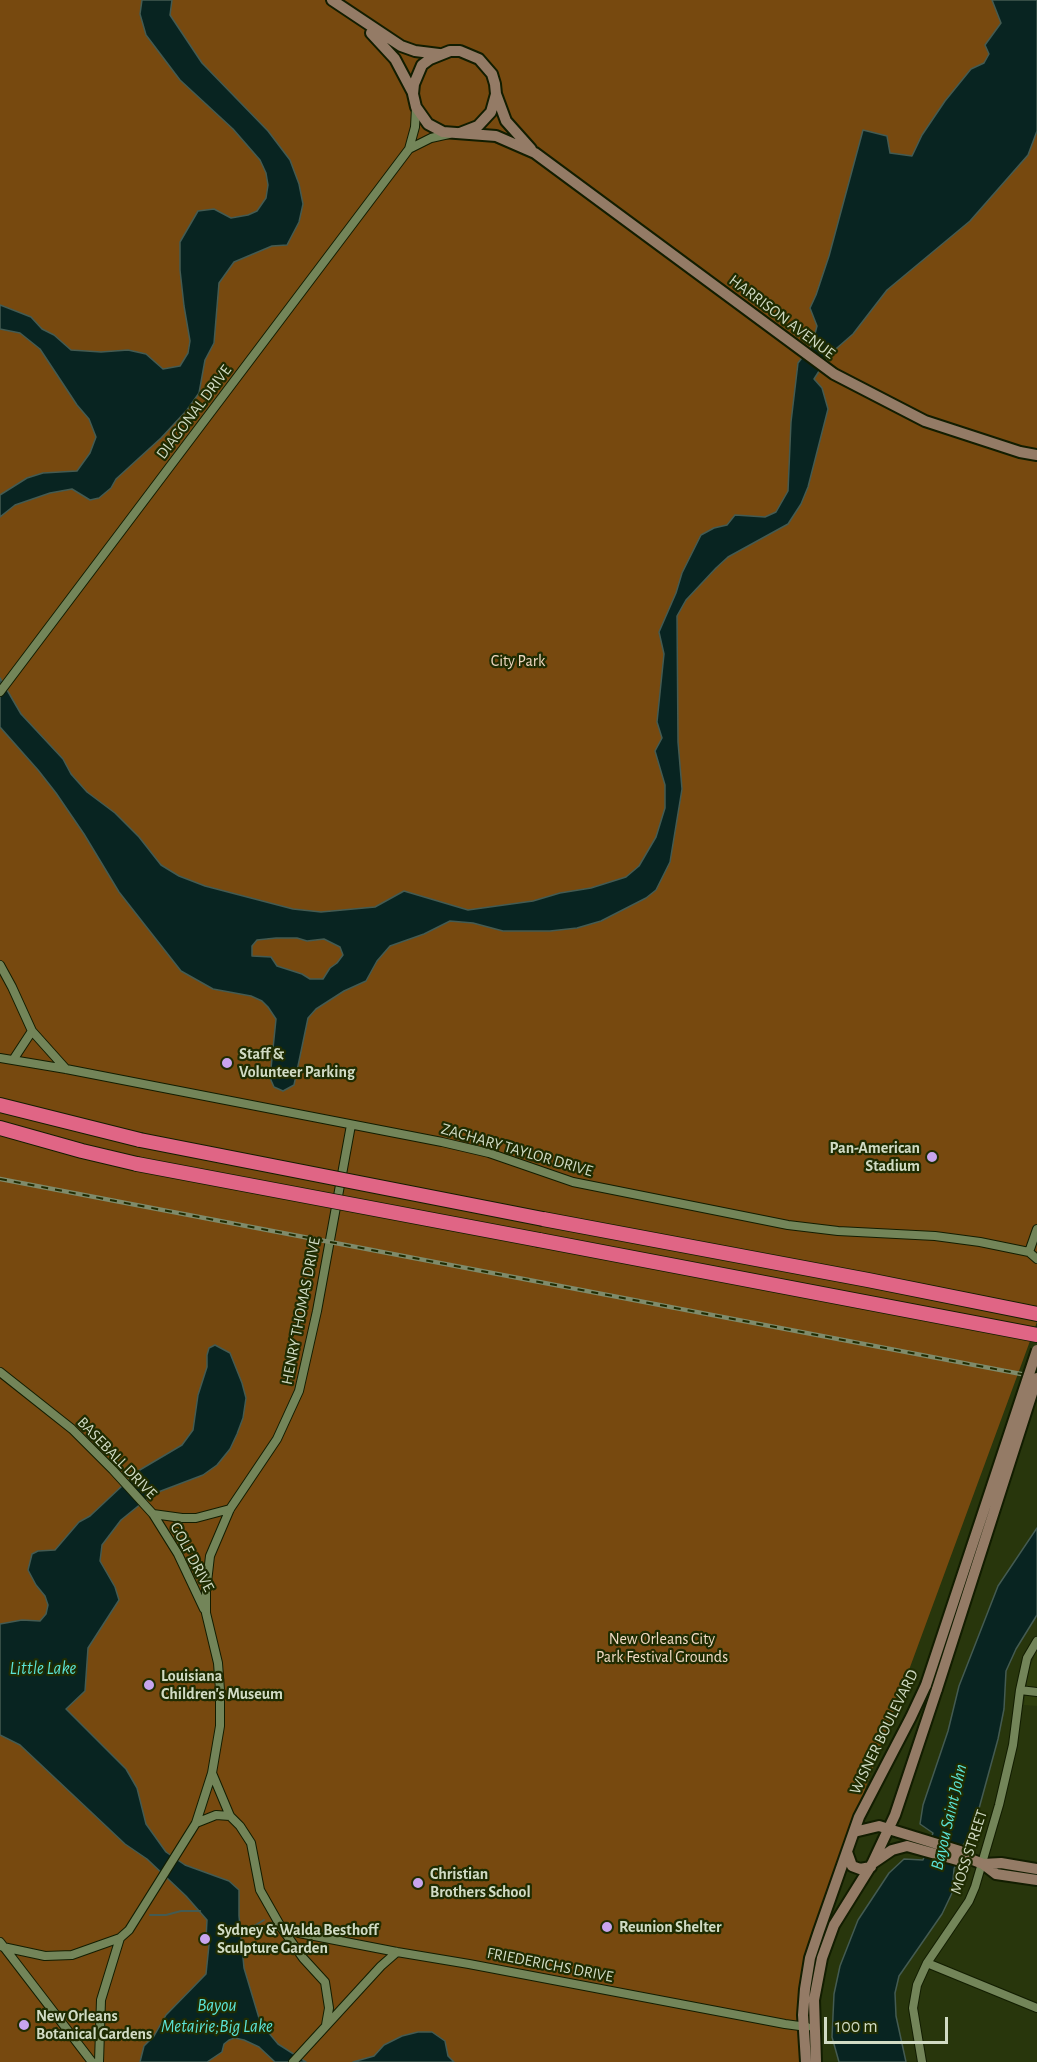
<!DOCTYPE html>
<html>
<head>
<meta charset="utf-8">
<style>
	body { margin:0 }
	#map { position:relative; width:1037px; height:2062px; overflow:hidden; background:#28360c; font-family:"Alegreya Sans",sans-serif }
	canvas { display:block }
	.scale { position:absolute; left:824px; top:2017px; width:124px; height:27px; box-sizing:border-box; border:3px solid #d1dbc4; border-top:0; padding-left:8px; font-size:18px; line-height:21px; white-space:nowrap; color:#d1dbc4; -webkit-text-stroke:4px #1f2c02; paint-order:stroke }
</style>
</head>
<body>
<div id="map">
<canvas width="1037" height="2062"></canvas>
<div class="scale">100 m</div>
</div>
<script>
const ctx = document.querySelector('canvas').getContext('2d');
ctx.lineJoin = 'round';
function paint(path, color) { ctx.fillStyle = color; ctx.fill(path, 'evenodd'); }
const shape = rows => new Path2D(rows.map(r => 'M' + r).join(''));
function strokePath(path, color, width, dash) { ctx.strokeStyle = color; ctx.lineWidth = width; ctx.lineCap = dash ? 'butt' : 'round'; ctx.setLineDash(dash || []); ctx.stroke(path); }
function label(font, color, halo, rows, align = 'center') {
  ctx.font = font + ' "Alegreya Sans",sans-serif'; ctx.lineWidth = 4.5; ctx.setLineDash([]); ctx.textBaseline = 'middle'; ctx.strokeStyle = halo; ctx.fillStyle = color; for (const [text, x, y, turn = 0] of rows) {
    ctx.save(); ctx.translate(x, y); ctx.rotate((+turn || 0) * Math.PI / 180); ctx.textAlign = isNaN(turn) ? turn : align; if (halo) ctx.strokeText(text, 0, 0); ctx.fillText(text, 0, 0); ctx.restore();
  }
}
const built = shape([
	[1037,1650,1037,1706,1024,1705,1028,1672]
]);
const green = shape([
	[0,0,1037,0,1037,1322,810,1939,800,1991,800,2062,0,2062]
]);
const water = shape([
	[142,0,172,0,170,15,202,63,268,131,290,160,299,184,303,204,299,222,287,245,272,246,234,262,219,283,214,343,205,360,199,393,187,410,161,438,116,479,111,488,99,498,90,500,72,489,50,493,15,505,0,517,0,495,27,478,43,473,77,471,90,453,96,437,89,419,77,405,40,349,20,333,0,329,0,305,31,317,42,329,54,335,71,350,101,352,128,350,146,354,163,369,180,366,188,353,190,341,184,306,180,270,180,242,198,211,214,209,231,218,248,215,257,211,266,198,268,185,266,173,260,160,233,129,180,80,146,35,140,14,142,0],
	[992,0,1037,0,1037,131,1028,155,970,221,887,290,853,334,830,354,814,379,822,388,828,409,808,487,801,504,788,524,728,557,716,568,686,600,677,616,678,742,682,789,670,862,656,890,646,898,601,921,577,928,550,931,503,931,473,923,450,921,424,934,390,946,377,961,366,981,344,991,316,1009,308,1018,294,1085,283,1091,274,1087,270,1078,276,1019,268,1007,262,1001,251,996,213,989,181,971,119,892,84,834,56,793,38,770,0,727,0,678,21,714,63,759,71,774,87,792,115,813,139,837,161,865,179,876,205,886,293,909,321,912,375,907,404,891,468,910,533,901,560,893,591,888,626,877,639,866,656,837,665,808,665,785,655,751,662,738,657,722,664,654,659,632,676,593,682,573,701,535,714,528,727,525,735,515,765,517,776,512,788,491,791,422,798,363,812,345,817,326,810,308,816,295,829,256,863,130,887,136,890,153,912,156,922,135,945,101,971,69,984,63,989,54,985,45,1001,23,992,0],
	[276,938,297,938,307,941,324,939,340,947,343,955,337,963,330,968,323,979,310,979,302,974,277,966,271,957,252,956,252,946,257,940,276,938],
	[215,1345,230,1353,242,1383,246,1398,243,1418,237,1434,230,1449,217,1465,203,1475,153,1494,121,1520,102,1545,100,1561,115,1587,119,1600,88,1648,85,1691,66,1709,126,1769,137,1788,146,1824,166,1852,185,1865,229,1881,239,1890,239,1916,244,1968,259,2018,268,2032,278,2044,306,2062,275,2062,259,2047,244,2040,235,2038,229,2040,224,2044,222,2052,207,2062,140,2062,144,2046,154,2036,166,2015,206,1974,209,1945,206,1939,207,1920,186,1896,147,1859,125,1844,20,1745,0,1735,0,1624,22,1620,40,1621,46,1614,48,1605,45,1596,36,1585,28,1570,32,1554,38,1551,55,1550,79,1522,90,1516,138,1471,182,1445,193,1430,198,1395,207,1367,207,1355,209,1348,215,1345],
	[1037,1528,1037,1615,1016,1649,1006,1671,1004,1709,998,1739,972,1834,963,1845,954,1869,952,1893,942,1914,899,1976,895,1993,896,2016,906,2062,839,2062,832,2037,834,1994,840,1966,858,1920,889,1873,904,1859,923,1860,933,1833,920,1824,923,1805,948,1731,959,1686,998,1586,1037,1528],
	[418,2032,432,2032,445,2041,448,2056,454,2062,353,2062,374,2056,384,2045,402,2036,418,2032]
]);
const stream = shape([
	[150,1915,166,1915,181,1911,200,1911],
	[241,1931,249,1929,264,1920]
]);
const street = shape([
	[409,149,431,138,449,134],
	[0,692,409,149,415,127,416,108],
	[0,965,12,987,32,1031,66,1069],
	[0,1058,66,1069,442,1142,489,1153,573,1182,788,1225,838,1231,935,1236,980,1242,1029,1252,1037,1259],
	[13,1060,32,1031],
	[1029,1252,1037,1229],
	[0,1372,72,1429,113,1470,153,1514,182,1518,196,1518,230,1509],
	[153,1514,178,1554,204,1609],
	[1020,1690,1037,1692],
	[212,1773,230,1816,240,1826,251,1843,260,1890,281,1927,303,1958,325,1982,329,2008,326,2025],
	[196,1823,216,1815,230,1816],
	[281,1927,299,1933,397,1952,469,1964,785,2024,807,2027],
	[0,1942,92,2062],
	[3,1947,45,1956,72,1955,120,1938],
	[927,1963,1037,2008],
	[99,2062,101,2000,120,1938,129,1930,196,1823,212,1773,220,1726,220,1690,218,1663,206,1613,206,1591,210,1556,230,1509,277,1439,299,1391,317,1311,351,1125],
	[293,2062,381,1966,397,1952],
	[922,2062,913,2008,917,1985,927,1963,969,1901,975,1887,999,1805,1013,1745,1020,1690,1027,1658,1037,1641]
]);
const secondary = shape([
	[332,0,401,46,415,51,439,54],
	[371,33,395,59,413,93],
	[496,94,506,121,531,149],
	[460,133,478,126,491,112,496,94,495,84,492,74,479,59,460,51,450,51,430,59,422,65,414,84,413,94,416,107,428,124,443,132,496,136,535,153,834,374,925,421,1020,452,1037,455],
	[854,1832,879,1826,960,1851,968,1858,983,1864,996,1874,1037,1880],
	[847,1852,852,1866,860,1869,871,1867],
	[873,1863,892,1850,907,1846,957,1860,968,1858],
	[983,1864,1001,1863,1037,1869],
	[806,2062,803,2015,805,1989,810,1958,819,1931,859,1817,911,1717,926,1685],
	[816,2062,814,2000,822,1958,834,1925,872,1864,895,1815,937,1689]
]);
const highway = shape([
	[0,1105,140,1140],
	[0,1128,82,1151,137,1164],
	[543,1219,868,1280,1037,1314],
	[539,1240,1037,1335]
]);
const rail = shape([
	[0,1179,1037,1377]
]);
const secondaryBridge = shape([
	[926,1685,1037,1350],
	[937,1689,1037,1378]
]);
const highwayBridge = shape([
	[140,1140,543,1219],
	[137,1164,539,1240]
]);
const markers = [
	[227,1063,6,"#c8a5ee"],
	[932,1157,6,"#c8a5ee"],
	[149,1685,6,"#c8a5ee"],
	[418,1883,6,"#c8a5ee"],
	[607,1927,6,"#c8a5ee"],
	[205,1939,6,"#c8a5ee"],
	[24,2025,6,"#c8a5ee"]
];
const streetNames = [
	["HARRISON AVENUE",782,317,37],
	["DIAGONAL DRIVE",194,412,-53],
	["ZACHARY TAYLOR DRIVE",517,1150,16],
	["HENRY THOMAS DRIVE",301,1311,-79],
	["BASEBALL DRIVE",117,1458,46],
	["GOLF DRIVE",192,1557,62],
	["WISNER BOULEVARD",884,1732,-64],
	["MOSS STREET",969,1852,-72],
	["FRIEDERICHS DRIVE",550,1965,11]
];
const parkNames = [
	["City Park",518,661],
	["New Orleans City",662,1639],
	["Park Festival Grounds",662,1657]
];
const poiNames = [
	["Staff &",239,1054],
	["Volunteer Parking",239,1072],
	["Pan-American",920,1148,"right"],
	["Stadium",920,1166,"right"],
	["Louisiana",161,1676],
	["Children's Museum",161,1694],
	["Christian",430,1874],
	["Brothers School",430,1892],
	["Reunion Shelter",619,1927],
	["Sydney & Walda Besthoff",217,1930],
	["Sculpture Garden",217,1948],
	["New Orleans",36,2016],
	["Botanical Gardens",36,2034]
];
const waterNames = [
	["Little Lake",43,1669],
	["Bayou Saint John",949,1817,-77],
	["Bayou",217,2006],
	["Metairie;Big Lake",217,2027]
];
paint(built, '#2f3f0c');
paint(green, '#77490f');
paint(water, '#082421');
strokePath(water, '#445b52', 1.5);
strokePath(stream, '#445b52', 2);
strokePath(street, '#121d00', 10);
strokePath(secondary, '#121d00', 14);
strokePath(highway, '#121d00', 16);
strokePath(street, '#738559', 8);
strokePath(secondary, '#947b66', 10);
strokePath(highway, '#e06585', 14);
strokePath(rail, '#7f8b6b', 4.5);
strokePath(rail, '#1f2c02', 2, [7]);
strokePath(secondaryBridge, '#121d00', 14, []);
strokePath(highwayBridge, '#121d00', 16, []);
strokePath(secondaryBridge, '#947b66', 10);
strokePath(highwayBridge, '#e06585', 14);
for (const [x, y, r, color] of markers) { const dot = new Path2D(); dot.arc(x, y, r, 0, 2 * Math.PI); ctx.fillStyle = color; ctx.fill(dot); strokePath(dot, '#1f2c02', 2); }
label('16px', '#d1dbc4', '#1f2c02', streetNames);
label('16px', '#f0d9c2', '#1f2c02', parkNames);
label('bold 16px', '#d1dbc4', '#1f2c02', poiNames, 'left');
label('italic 18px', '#5be3d6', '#1f2c02', waterNames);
</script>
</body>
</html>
